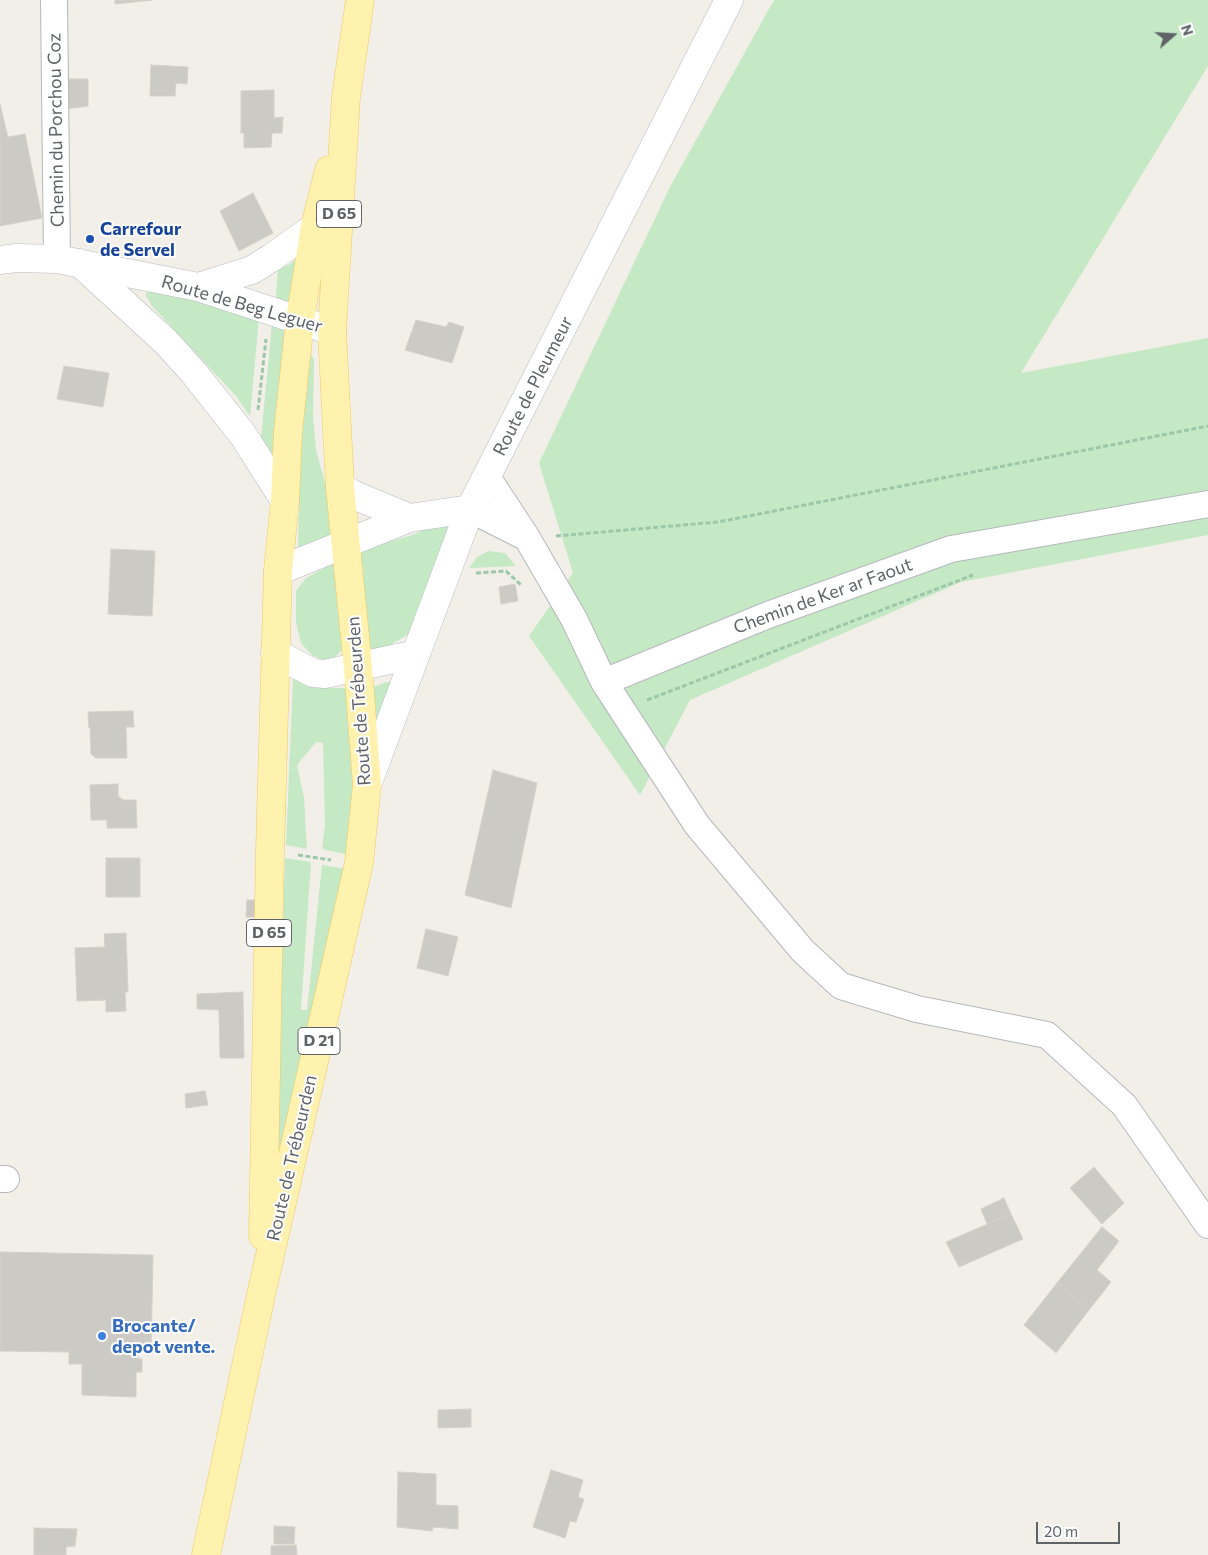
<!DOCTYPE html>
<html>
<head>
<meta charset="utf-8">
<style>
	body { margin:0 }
	#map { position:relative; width:1208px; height:1555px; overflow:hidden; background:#f1efe8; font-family:Commissioner,sans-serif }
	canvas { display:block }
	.north { position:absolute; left:1148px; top:10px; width:50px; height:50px; -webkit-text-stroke:4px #fff; paint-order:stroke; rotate:71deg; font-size:14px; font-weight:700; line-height:20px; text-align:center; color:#5f6368 }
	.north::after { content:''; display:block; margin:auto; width:18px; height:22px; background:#5f6368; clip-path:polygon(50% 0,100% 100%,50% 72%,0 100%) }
	.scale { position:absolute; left:1036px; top:1522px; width:84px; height:22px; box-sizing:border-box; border:2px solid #5f6368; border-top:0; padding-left:6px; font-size:15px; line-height:18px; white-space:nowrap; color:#5f6368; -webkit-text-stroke:4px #fff; paint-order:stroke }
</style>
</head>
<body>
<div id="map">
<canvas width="1208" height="1555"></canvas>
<div class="north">N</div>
<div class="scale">20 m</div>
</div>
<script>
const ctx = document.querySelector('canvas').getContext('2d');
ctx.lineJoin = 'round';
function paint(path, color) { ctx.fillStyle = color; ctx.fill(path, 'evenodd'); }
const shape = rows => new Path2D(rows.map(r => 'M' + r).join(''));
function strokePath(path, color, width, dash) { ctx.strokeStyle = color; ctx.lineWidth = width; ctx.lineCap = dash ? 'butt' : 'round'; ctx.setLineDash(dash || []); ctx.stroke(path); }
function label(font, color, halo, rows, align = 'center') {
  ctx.font = font + ' Commissioner,sans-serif'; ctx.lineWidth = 4; ctx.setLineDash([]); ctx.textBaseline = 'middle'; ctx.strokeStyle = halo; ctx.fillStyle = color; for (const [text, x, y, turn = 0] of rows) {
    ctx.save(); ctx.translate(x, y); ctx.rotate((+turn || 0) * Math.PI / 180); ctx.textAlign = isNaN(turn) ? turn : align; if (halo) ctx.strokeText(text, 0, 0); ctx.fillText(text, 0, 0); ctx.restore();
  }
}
const green = shape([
	[774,0,1208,0,1208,66,1021,373,1208,338,1208,535,961,582,690,700,640,795,529,636,573,573,539,463,671,185],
	[301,255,293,305,276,299,278,268,289,265],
	[157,286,259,318,250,416,236,396,152,306,145,294],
	[272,324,284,329,288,334,279,463,261,438],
	[311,354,314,360,313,415,316,450,328,494,332,537,302,551,298,547,301,430],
	[461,515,419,622,407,635,378,652,372,652,367,648,357,551,412,535],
	[489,551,505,553,516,566,469,568,477,557],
	[337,561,346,638,342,650,335,657,324,660,313,656,301,643,296,622,296,591,306,578],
	[293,679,328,688,350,688,354,752,349,855,322,849,325,825,323,743,316,742,297,765,304,798,307,849,286,845],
	[394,680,381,722,375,722,372,687],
	[285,858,311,862,301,1010,307,1010,322,865,347,869,275,1189]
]);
const building = shape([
	[115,0,153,0,115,4,115,0],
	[151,65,188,67,187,84,176,83,175,96,150,96,151,65],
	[59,79,88,79,88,106,58,110,59,79],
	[274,90,274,118,283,117,282,133,272,133,271,147,244,148,244,133,241,133,241,91,274,90],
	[0,104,6,130,0,131,0,104],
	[6,130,8,137,25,134,42,218,0,226,0,131,6,130],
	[253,193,273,233,239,251,220,211,253,193],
	[416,320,446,327,449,322,464,327,452,363,405,350,416,320],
	[64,366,109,373,103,407,57,399,64,366],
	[111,549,155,551,152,616,108,614,111,549],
	[515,584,518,601,501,604,499,587,515,584],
	[133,711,134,727,126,727,127,758,96,758,91,754,90,728,89,728,88,712,133,711],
	[493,770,537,783,511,908,465,895,493,770],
	[118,784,118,796,123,800,136,800,137,828,107,828,107,820,91,820,90,785,118,784],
	[106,858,140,858,140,897,106,897,106,858],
	[247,900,255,900,255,917,246,917,247,900],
	[426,929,458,937,448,976,417,968,426,929],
	[126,933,128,992,125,992,126,1011,106,1012,106,1000,77,1001,75,948,105,947,104,934,126,933],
	[243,992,244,1058,220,1058,219,1010,197,1009,197,994,243,992],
	[205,1091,208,1105,186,1108,185,1094,205,1091],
	[1094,1167,1124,1203,1102,1224,1070,1188,1094,1167],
	[1004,1198,1011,1214,987,1224,981,1209,1004,1198],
	[1011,1214,1023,1239,959,1267,946,1242,1011,1214],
	[1102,1227,1119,1241,1097,1270,1111,1282,1089,1310,1057,1283,1102,1227],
	[0,1252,153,1255,151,1350,138,1350,138,1359,142,1359,142,1372,136,1372,136,1397,82,1395,82,1364,69,1364,69,1352,0,1351,0,1252],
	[1057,1283,1089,1310,1056,1353,1024,1325,1057,1283],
	[471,1409,471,1427,438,1428,438,1410,471,1409],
	[551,1470,583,1480,578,1497,584,1499,576,1522,570,1521,565,1538,533,1527,551,1470],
	[398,1472,436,1474,436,1505,458,1506,458,1529,433,1527,432,1531,397,1527,398,1472],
	[274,1526,295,1527,294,1544,274,1544,274,1526],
	[34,1528,77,1529,75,1546,66,1547,66,1555,34,1555,34,1528],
	[296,1545,297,1555,271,1555,271,1546,296,1545]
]);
const path = shape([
	[258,410,266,339],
	[556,536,718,522,1208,426],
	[476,573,506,571,522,586],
	[647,700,973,575],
	[298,855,331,860]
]);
const street = shape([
	[54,0,57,259],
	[487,477,527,538,574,619,604,682,768,615,951,549,1208,504],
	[470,509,527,538],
	[604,682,697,825,803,951,841,986,917,1009,1047,1035,1124,1105,1208,1225],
	[0,1179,6,1179]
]);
const secondary = shape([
	[0,260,16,258,57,259,198,287,332,331],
	[80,263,167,343,194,373,243,435,285,501],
	[198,287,252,270,271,258,315,227],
	[340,487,354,495,409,518],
	[278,571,409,518,470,509],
	[275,653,313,673,325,674,416,654],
	[367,785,470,509,729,0]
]);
const primary = shape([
	[263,1236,270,851,278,571,285,501,288,432,300,320,315,227,329,170],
	[206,1555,261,1295,359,863,367,785,358,667,340,487,332,331,346,97,360,0]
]);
const markers = [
	[90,239,5,"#1a4fb4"],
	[102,1336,5,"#3f7fe0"]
];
const shields = [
	[339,214,45],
	[269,933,45],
	[319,1041,42]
];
const shieldNames = [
	["D 65",339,214],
	["D 65",269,933],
	["D 21",319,1041]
];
const streetNames = [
	["Chemin du Porchou Coz",56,130,-91],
	["Route de Beg Leguer",242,304,16],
	["Route de Pleumeur",533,386,-63],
	["Chemin de Ker ar Faout",823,596,-20],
	["Route de Trébeurden",359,701,-94],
	["Route de Trébeurden",292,1158,-77]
];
const transitNames = [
	["Carrefour",100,229],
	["de Servel",100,250]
];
const shopNames = [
	["Brocante/",112,1326],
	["depot vente.",112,1347]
];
paint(green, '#c5e8c5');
paint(building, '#cccac5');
strokePath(building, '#d6d1c6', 1);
strokePath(street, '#b5b8bc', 28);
strokePath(secondary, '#b6babf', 29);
strokePath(primary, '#f2c960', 29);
strokePath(path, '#9cc7a9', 3, [5, 2.5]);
strokePath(street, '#fff', 26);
strokePath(secondary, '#fff', 28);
strokePath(primary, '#fff2af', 28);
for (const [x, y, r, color] of markers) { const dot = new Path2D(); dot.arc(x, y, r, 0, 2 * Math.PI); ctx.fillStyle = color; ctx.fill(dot); strokePath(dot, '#fff', 2); }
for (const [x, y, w] of shields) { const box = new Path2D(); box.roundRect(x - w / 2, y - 13.5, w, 27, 4); ctx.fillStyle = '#fff'; ctx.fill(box); strokePath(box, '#5f6368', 1); }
label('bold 16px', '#5f6368', null, shieldNames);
label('18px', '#5f6368', '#fff', streetNames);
label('bold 18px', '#164399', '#fff', transitNames, 'left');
label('bold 18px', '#366cbe', '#fff', shopNames, 'left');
</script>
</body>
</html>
